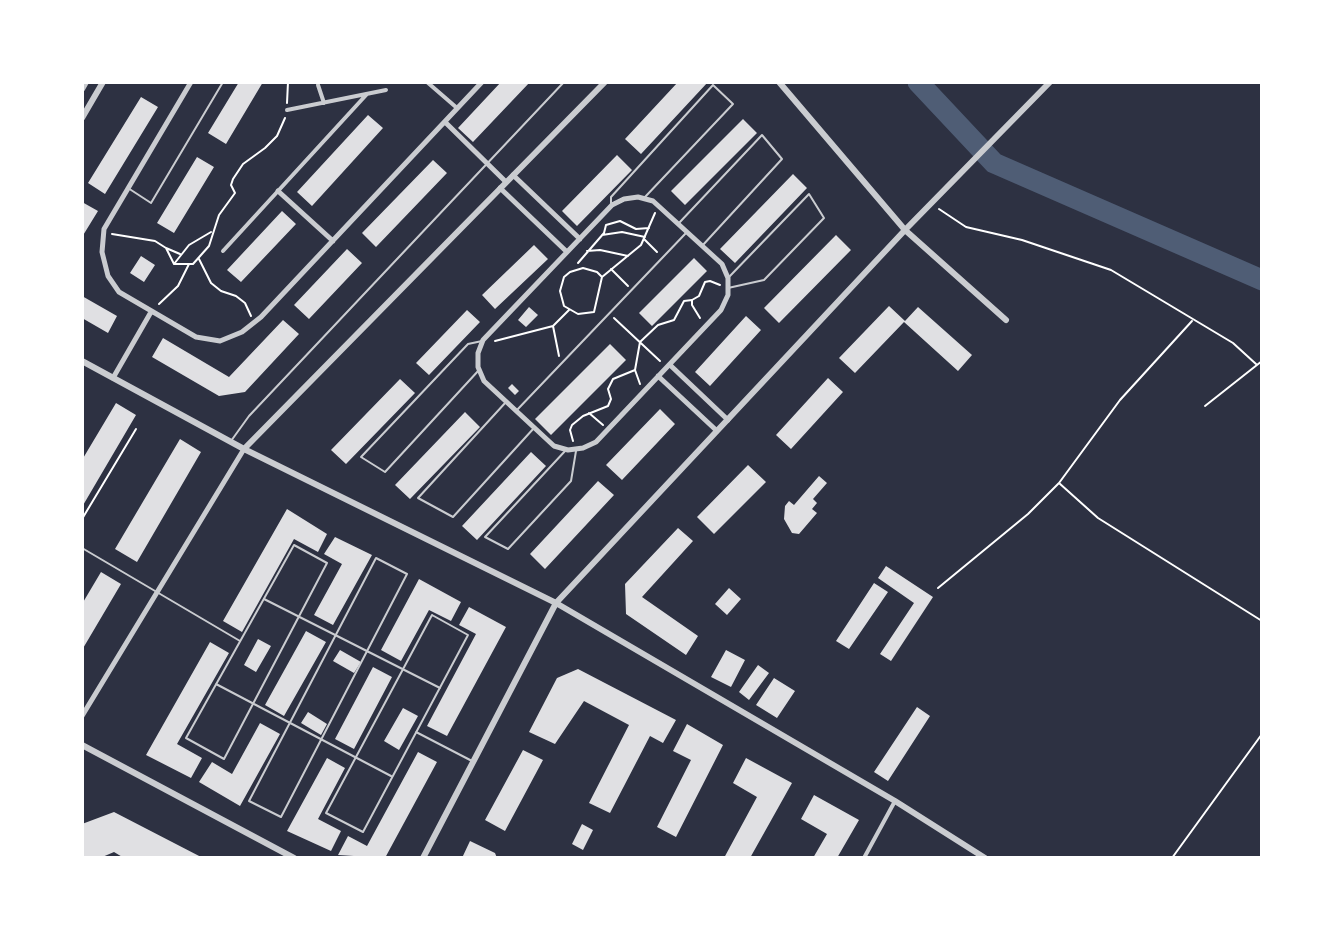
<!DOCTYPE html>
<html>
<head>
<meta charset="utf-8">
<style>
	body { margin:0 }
	#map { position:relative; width:1344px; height:940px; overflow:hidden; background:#2d3142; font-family:Quicksand,sans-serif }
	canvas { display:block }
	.frame { position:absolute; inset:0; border:84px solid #fff; pointer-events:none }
</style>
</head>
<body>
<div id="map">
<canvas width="1344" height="940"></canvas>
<div class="frame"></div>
</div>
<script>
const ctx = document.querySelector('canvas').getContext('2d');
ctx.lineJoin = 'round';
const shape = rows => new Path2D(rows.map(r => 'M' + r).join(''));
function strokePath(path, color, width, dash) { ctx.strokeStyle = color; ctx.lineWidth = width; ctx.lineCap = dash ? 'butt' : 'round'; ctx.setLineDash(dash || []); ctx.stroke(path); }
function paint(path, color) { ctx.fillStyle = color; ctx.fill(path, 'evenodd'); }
const river = shape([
	[918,82,994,163,1262,280]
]);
const building = shape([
	[239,82,263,82,226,144,208,133],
	[501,82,530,82,473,142,458,128],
	[678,82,708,82,641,154,625,139],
	[141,97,158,107,105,194,88,183],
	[368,115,383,128,312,206,297,192],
	[743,119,757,133,685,205,671,191],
	[617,155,632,170,577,226,562,211],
	[197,157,214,167,174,233,157,223],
	[433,160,447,173,376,247,362,233],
	[793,174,807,188,735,263,720,249],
	[82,202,98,211,82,237],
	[282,211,296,224,241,282,227,270],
	[836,235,851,250,779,323,764,308],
	[534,245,548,259,495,309,482,295],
	[347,249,362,263,309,319,294,305],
	[141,256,155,265,144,282,130,273],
	[694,258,707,271,652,326,639,313],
	[82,296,117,316,108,333,82,318],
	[889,306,905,321,918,307,972,355,958,371,904,322,855,373,839,358],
	[529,307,538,315,526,327,518,320],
	[467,310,480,322,429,375,416,363],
	[746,316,761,330,710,386,695,372],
	[283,320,299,334,245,392,219,396,152,357,163,338,229,377],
	[610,344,626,360,551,435,535,419],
	[828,378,843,392,791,449,776,435],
	[400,379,415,393,346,464,331,450],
	[512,384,519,391,515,395,508,388],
	[116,403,136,415,82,507,82,460],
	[660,409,675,424,622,480,606,465],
	[465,412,480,427,410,499,395,485],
	[180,439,201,452,137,562,115,549],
	[531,452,546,466,477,540,462,526],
	[748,465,766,482,714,534,697,517],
	[819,476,827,483,813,499,817,503,812,509,817,513,799,534,792,533,784,519,785,506,789,501,794,505],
	[598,481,614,495,545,569,530,554],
	[287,509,327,534,318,552,294,539,242,632,223,621],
	[678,528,693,541,642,597,698,636,686,655,626,614,625,584],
	[335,537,372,555,333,625,314,615,342,564,324,554],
	[886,566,933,597,891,661,880,654,914,603,878,578],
	[101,572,121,584,82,650,82,604],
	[419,579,461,602,451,621,429,610,401,661,381,650],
	[874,583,888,592,849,649,836,641],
	[729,588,741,599,727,615,715,604],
	[469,607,506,627,447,736,427,726,476,634,459,625],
	[306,631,326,642,284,716,265,705],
	[258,639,271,646,256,672,244,665],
	[210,642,229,653,177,744,202,758,191,778,146,755],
	[340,650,361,662,354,673,333,661],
	[726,650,745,660,731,687,711,677],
	[758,665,769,673,749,700,739,692],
	[373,667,392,677,354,749,335,739],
	[578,669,676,720,663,743,650,736,610,813,589,803,629,725,584,701,555,744,529,732,557,678],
	[774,678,795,691,777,718,756,705],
	[917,707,930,716,888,781,874,772],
	[403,708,418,716,399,750,384,741],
	[308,712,327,724,321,735,301,723],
	[260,723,280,734,240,806,199,782,212,762,232,774],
	[687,724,723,745,676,837,657,827,691,760,673,751],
	[523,750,543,760,505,831,485,820],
	[418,752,437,762,385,858,338,855,348,836,367,846],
	[327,758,345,768,318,819,341,831,331,851,287,831],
	[746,758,792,783,750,858,724,858,757,797,733,783],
	[814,795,859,820,837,858,813,858,827,834,801,819],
	[114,812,203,858,124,858,114,852,100,858,82,858,82,824],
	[582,824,593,830,583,850,572,844],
	[470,841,495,853,497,858,462,858]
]);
const path = shape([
	[287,103,288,82],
	[939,209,966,227,1022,240,1111,270,1233,343,1256,364],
	[112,234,155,241,166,248,174,264,193,264,209,246,219,215,235,193,231,185,233,179,243,164,265,148,277,136,285,118],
	[602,235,622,232,645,237],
	[644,239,657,252],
	[166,248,180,254],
	[587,251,600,250,628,256],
	[199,259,211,283,221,291,236,296,245,303,251,316],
	[578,263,604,233,606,225,620,221,636,229,649,228],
	[174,264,189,245,211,232],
	[611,269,628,286],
	[602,277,597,272,583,268,570,272,564,277,560,291,564,306,578,314,594,312,602,277,641,245,655,213],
	[159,304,178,286,189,264],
	[614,318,660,361],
	[700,318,692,305,692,300,699,296,705,282,710,281,720,285],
	[553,326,559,356],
	[495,341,553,326,569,310],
	[635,370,640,384],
	[1205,406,1262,361],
	[589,413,603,425],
	[573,441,570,430,572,425,583,416,608,406,611,399,608,389,613,379,635,370,640,342,658,325,674,320,684,301,692,300],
	[1059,483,1098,518,1262,621],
	[82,519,136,429],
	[938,588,1028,514,1059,483,1120,400,1192,321],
	[1172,858,1262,734]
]);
const service = shape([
	[128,188,151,203,223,82],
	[611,205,611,197,713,85,733,104,645,197],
	[679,223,762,135,782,159,702,246],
	[728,288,764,280,824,218,809,194,729,277],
	[479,370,385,472,361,457,468,344,482,341],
	[506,402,418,498,453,517,534,428],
	[516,411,686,233],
	[231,441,249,416,564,82],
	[566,450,485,537,508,549,571,481,576,451],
	[294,545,327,563,224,759,186,738,294,545],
	[82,548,240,641],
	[376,558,407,574,281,817,249,801,376,558],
	[264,599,440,688],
	[432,615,468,635,363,832,326,813,432,615],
	[216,684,391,776],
	[416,732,472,761]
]);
const pedestrian = shape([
	[427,82,457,108],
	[318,85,324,103],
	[287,110,386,90],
	[223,251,367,94],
	[864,858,895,801]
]);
const minor = shape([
	[191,82,104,229,102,252,108,276,119,292,196,337,220,341,242,332,261,317,482,82],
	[445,122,506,182],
	[513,175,580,239],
	[500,188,567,252],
	[278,191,333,241],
	[638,197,653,201,722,264,728,278,728,295,721,310,596,442,583,448,568,450,554,446,484,381,478,367,478,353,483,340,612,205,624,199,638,197],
	[670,365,728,420],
	[658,376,717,431],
	[113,378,151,312],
	[82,716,244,449]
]);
const tertiary = shape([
	[779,82,905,230,1006,320],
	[82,89,86,82],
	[82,118,103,82],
	[82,361,244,449,556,603,895,801,985,858],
	[244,449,605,82],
	[82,745,294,858],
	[423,858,556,603,905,230,1050,82]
]);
strokePath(river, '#4f5d75', 21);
paint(building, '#e0e0e3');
strokePath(path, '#fff', 2);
strokePath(service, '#caccd0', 2);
strokePath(pedestrian, '#caccd0', 4);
strokePath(minor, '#caccd0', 5);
strokePath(tertiary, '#caccd0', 6);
</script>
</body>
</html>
